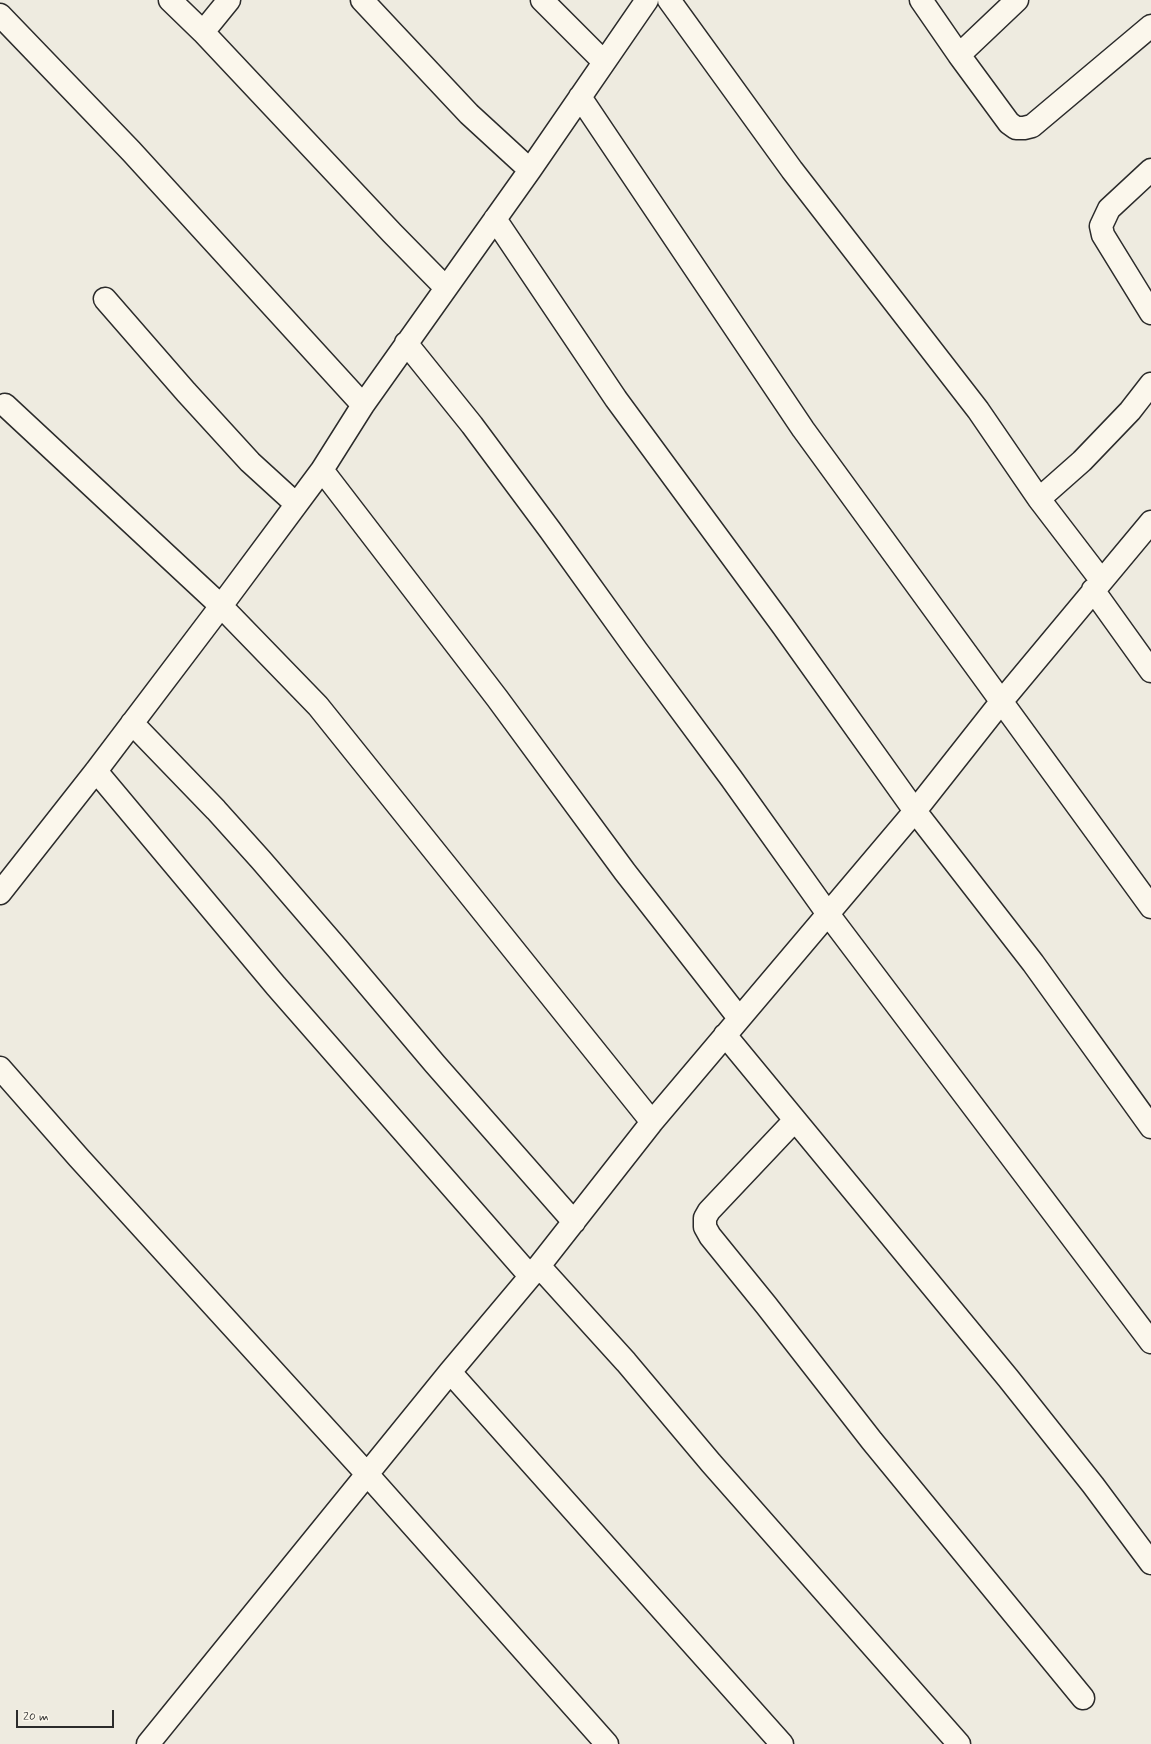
<!DOCTYPE html>
<html>
<head>
<meta charset="utf-8">
<style>
	body { margin:0 }
	#map { position:relative; width:1151px; height:1744px; overflow:hidden; background:#eeebe0; font-family:Mynerve,sans-serif }
	canvas { display:block }
	.scale { position:absolute; left:16px; top:1710px; width:98px; height:18px; box-sizing:border-box; border:2px solid #2b2b2b; border-top:0; padding-left:5px; font-size:12px; line-height:14px; white-space:nowrap; color:#2b2b2b; -webkit-text-stroke:3px #fbf7ec; paint-order:stroke }
</style>
</head>
<body>
<div id="map">
<canvas width="1151" height="1744"></canvas>
<div class="scale">20 m</div>
</div>
<script>
const ctx = document.querySelector('canvas').getContext('2d');
ctx.lineJoin = 'round';
const shape = rows => new Path2D(rows.map(r => 'M' + r).join(''));
function strokePath(path, color, width, dash) { ctx.strokeStyle = color; ctx.lineWidth = width; ctx.lineCap = dash ? 'butt' : 'round'; ctx.setLineDash(dash || []); ctx.stroke(path); }
const street = shape([
	[170,0,203,32,392,233,446,288],
	[362,0,469,114,530,170],
	[542,0,604,62],
	[669,0,792,170,978,410,1039,499,1101,580],
	[921,0,959,55,1009,123,1016,128,1024,128,1032,126,1151,26],
	[0,15,131,151,363,405],
	[203,32,229,0],
	[959,55,1017,0],
	[580,97,803,429,1151,907],
	[1151,170,1109,209,1101,226,1103,235,1151,313],
	[495,219,616,399,783,626,915,811,1033,963,1151,1127],
	[105,299,186,392,250,462,296,504],
	[406,343,472,425,550,530,637,651,731,778,828,914,1151,1342],
	[5,405,221,606,318,706,652,1122],
	[322,470,497,698,625,872,739,1018],
	[1039,499,1082,461,1130,411,1151,384],
	[1093,590,1151,671],
	[132,723,216,810,261,860,337,948,435,1064,574,1222],
	[96,771,276,986,530,1276],
	[0,893,96,771,221,606,322,470,363,405,530,170,647,0],
	[725,1035,1008,1378,1093,1485,1151,1563],
	[0,1068,79,1158,367,1474,607,1744],
	[795,1120,709,1211,705,1218,705,1227,710,1236,766,1305,872,1441,1083,1698],
	[539,1266,626,1362,711,1463,959,1744],
	[450,1372,782,1744],
	[148,1744,450,1372,539,1266,652,1122,915,811,1001,702,1151,522]
]);
strokePath(street, '#2b2b2b', 25);
strokePath(street, '#fbf7ec', 22);
</script>
</body>
</html>
